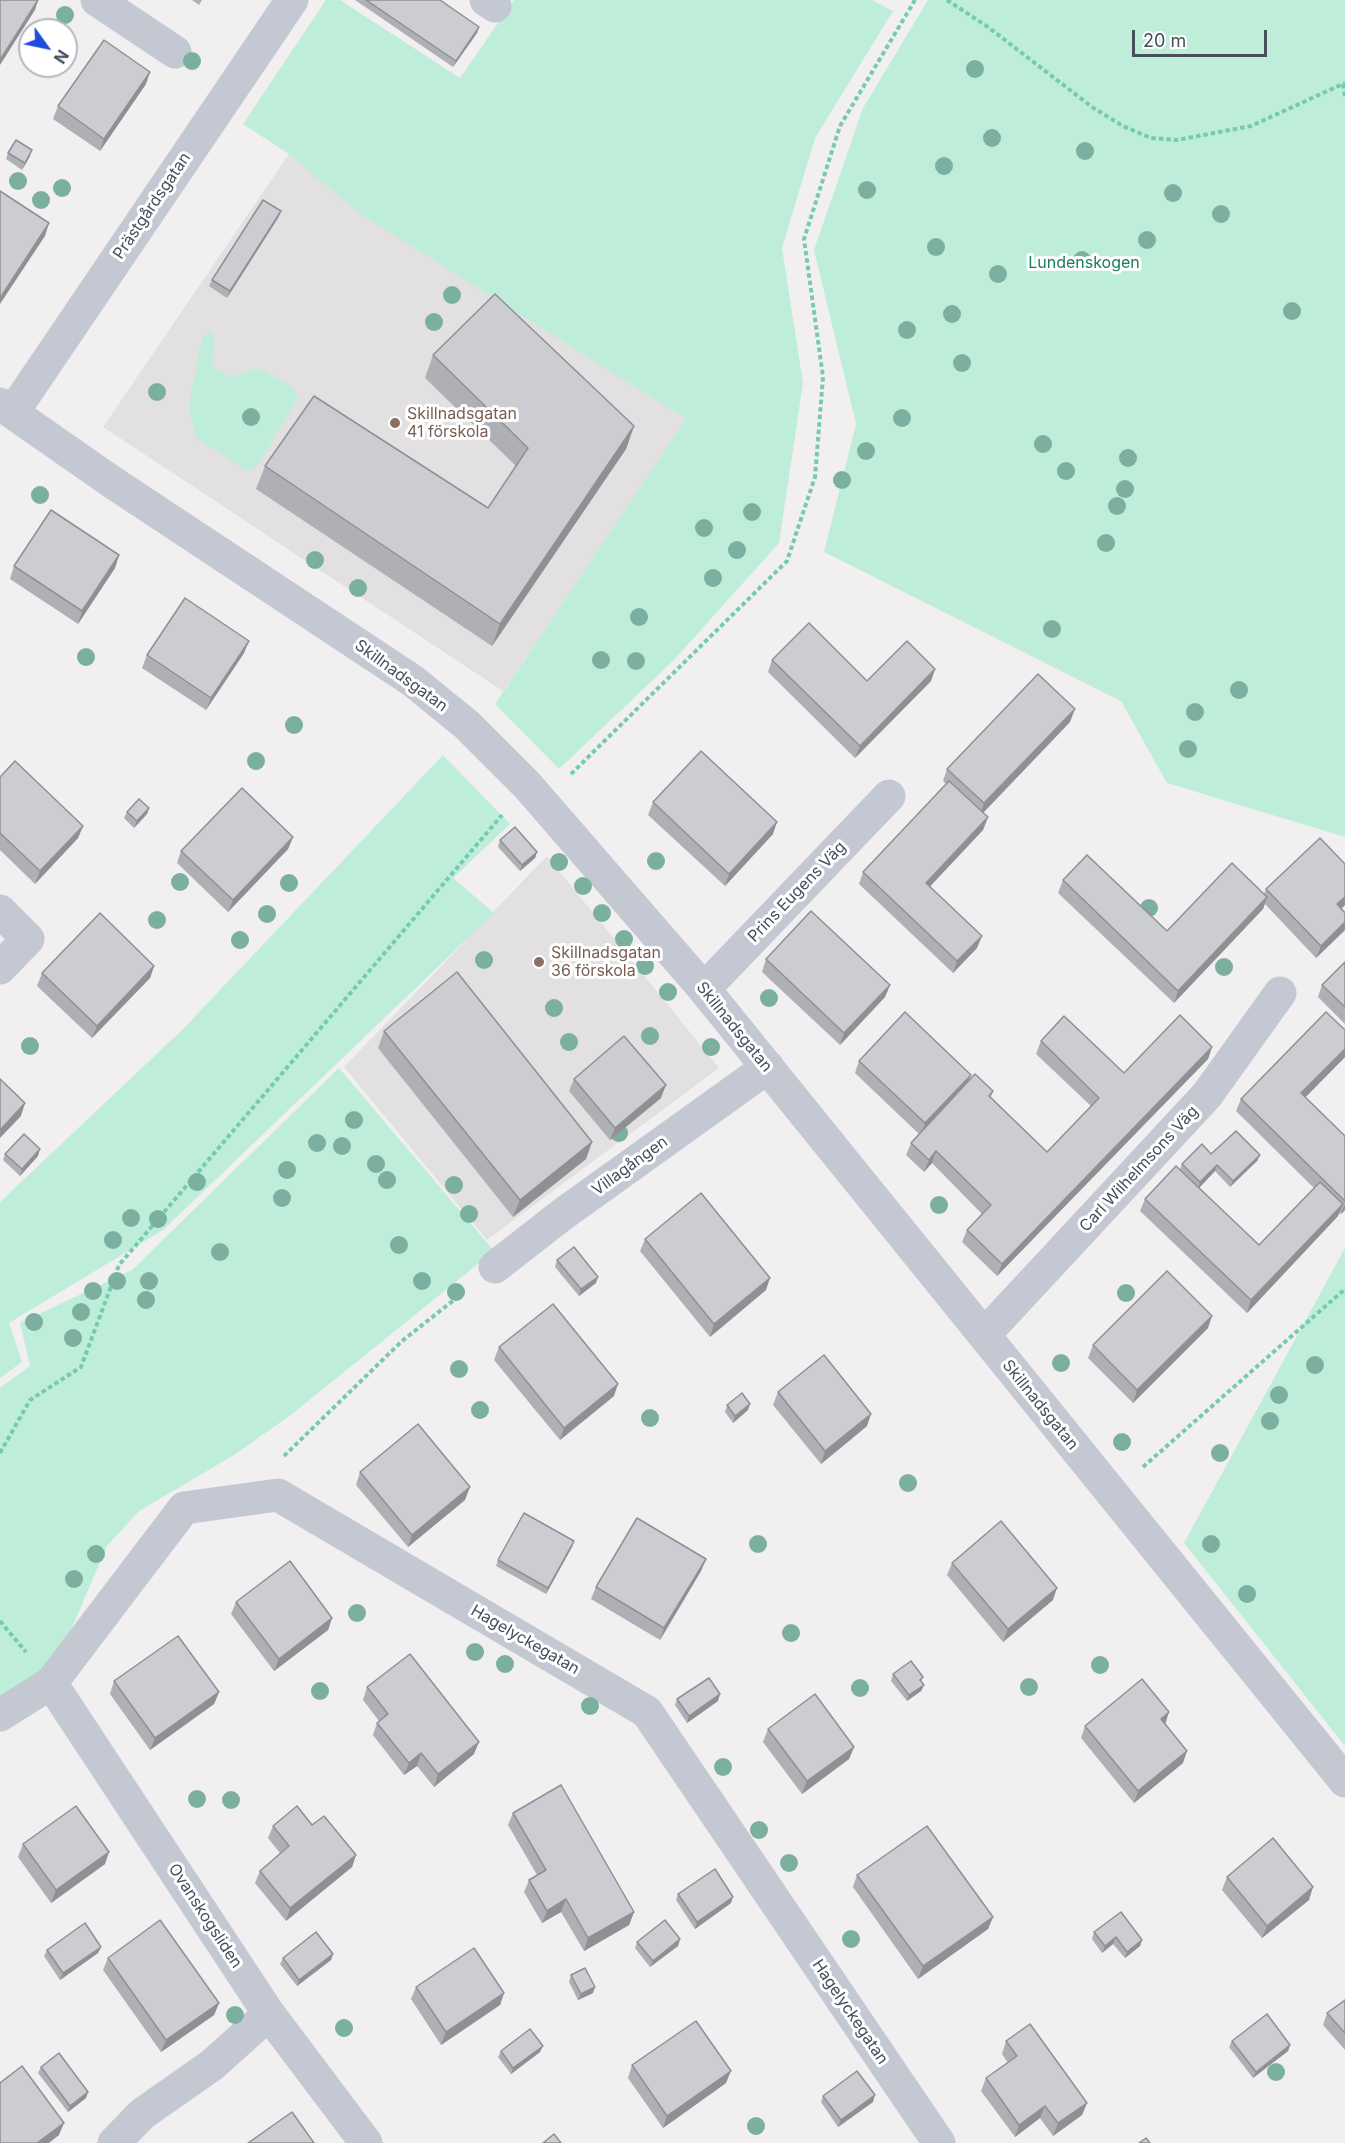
<!DOCTYPE html>
<html>
<head>
<meta charset="utf-8">
<style>
	body { margin:0 }
	#map { position:relative; width:1345px; height:2143px; overflow:hidden; background:#f1efef; font-family:Inter,sans-serif }
	canvas { display:block }
	.north { position:absolute; left:18px; top:18px; width:60px; height:60px; box-sizing:border-box; background:#fff; border:2px solid #b5b8be; border-radius:50%; rotate:123deg; font-size:16px; font-weight:700; line-height:24px; text-align:center; color:#474e5c }
	.north::after { content:''; display:block; margin:auto; width:21px; height:27px; background:#1e4bdb; clip-path:polygon(50% 0,100% 100%,50% 72%,0 100%) }
	.scale { position:absolute; left:1132px; top:30px; width:135px; height:27px; box-sizing:border-box; border:3px solid #474e5c; border-top:0; padding-left:8px; font-size:18px; line-height:21px; white-space:nowrap; color:#474e5c; -webkit-text-stroke:4px #fff; paint-order:stroke }
</style>
</head>
<body>
<div id="map">
<canvas width="1345" height="2143"></canvas>
<div class="north">N</div>
<div class="scale">20 m</div>
</div>
<script>
const ctx = document.querySelector('canvas').getContext('2d');
ctx.lineJoin = 'round';
function paint(path, color) { ctx.fillStyle = color; ctx.fill(path, 'evenodd'); }
const shape = rows => new Path2D(rows.map(r => 'M' + r).join(''));
function strokePath(path, color, width, dash) { ctx.strokeStyle = color; ctx.lineWidth = width; ctx.lineCap = dash ? 'butt' : 'round'; ctx.setLineDash(dash || []); ctx.stroke(path); }
function label(font, color, halo, rows, align = 'center') {
  ctx.font = font + ' Inter,sans-serif'; ctx.lineWidth = 6; ctx.setLineDash([]); ctx.textBaseline = 'middle'; ctx.strokeStyle = halo; ctx.fillStyle = color; for (const [text, x, y, turn = 0] of rows) {
    ctx.save(); ctx.translate(x, y); ctx.rotate((+turn || 0) * Math.PI / 180); ctx.textAlign = isNaN(turn) ? turn : align; if (halo) ctx.strokeText(text, 0, 0); ctx.fillText(text, 0, 0); ctx.restore();
  }
}
const education = shape([
	[289,154,687,420,503,691,103,427],
	[547,856,719,1068,487,1240,344,1067]
]);
const green = shape([
	[326,0,340,0,460,78,514,0,872,0,893,11,815,138,782,248,803,383,779,543,674,660,559,769,495,704,686,419,359,213,289,154,243,124],
	[928,0,1345,0,1345,837,1167,783,1121,701,824,552,856,424,814,250,863,108],
	[208,332,215,337,212,361,215,369,232,377,255,368,263,370,292,387,298,397,259,464,251,469,247,470,195,437,189,405,202,337],
	[443,755,510,824,453,878,494,913,163,1230,9,1323,22,1362,0,1378,0,1202,183,1029],
	[339,1068,494,1251,292,1414,234,1455,139,1511,107,1546,53,1672,0,1699,0,1388,30,1366,20,1323,132,1270],
	[1345,1248,1345,1746,1184,1543]
]);
const path = shape([
	[947,0,988,27,1092,107,1123,126,1151,138,1177,140,1251,126,1345,83],
	[1343,84,1345,96],
	[571,774,787,561,815,477,823,377,804,239,840,126,915,0],
	[0,1453,30,1400,81,1367,119,1265,502,815],
	[284,1456,402,1341,464,1292],
	[1143,1467,1345,1289],
	[0,1621,26,1652]
]);
const minor = shape([
	[97,0,175,52],
	[486,0,495,6],
	[0,404,112,482,413,681,467,725,527,785,704,989,1345,1781],
	[13,412,292,0],
	[0,911,28,939,0,968],
	[704,989,889,796],
	[495,1267,563,1214,768,1067],
	[984,1335,1207,1095,1280,993],
	[51,1683,269,2014,366,2143],
	[0,1715,51,1683,184,1508,278,1495,647,1712,939,2143],
	[114,2143,142,2114,212,2065,269,2014]
]);
const trees = [
	[65,15],
	[192,61],
	[975,69],
	[992,138],
	[1085,151],
	[944,166],
	[18,181],
	[62,188],
	[867,190],
	[1173,193],
	[41,200],
	[1221,214],
	[1147,240],
	[936,247],
	[1082,260],
	[998,274],
	[452,295],
	[1292,311],
	[952,314],
	[434,322],
	[907,330],
	[962,363],
	[157,392],
	[251,417],
	[902,418],
	[1043,444],
	[866,451],
	[1128,458],
	[1066,471],
	[842,480],
	[1125,489],
	[40,495],
	[1117,506],
	[752,512],
	[704,528],
	[1106,543],
	[737,550],
	[315,560],
	[713,578],
	[358,588],
	[639,617],
	[1052,629],
	[86,657],
	[601,660],
	[636,661],
	[1239,690],
	[1195,712],
	[294,725],
	[1188,749],
	[256,761],
	[656,861],
	[559,862],
	[180,882],
	[289,883],
	[583,886],
	[1149,908],
	[602,913],
	[267,914],
	[157,920],
	[624,939],
	[240,940],
	[484,960],
	[645,966],
	[1224,967],
	[668,992],
	[769,998],
	[554,1008],
	[650,1036],
	[569,1042],
	[30,1046],
	[711,1047],
	[354,1120],
	[619,1133],
	[317,1143],
	[342,1146],
	[376,1164],
	[287,1170],
	[387,1180],
	[197,1182],
	[454,1185],
	[282,1198],
	[939,1205],
	[469,1214],
	[131,1218],
	[158,1219],
	[113,1240],
	[399,1245],
	[220,1252],
	[117,1281],
	[149,1281],
	[422,1281],
	[93,1291],
	[456,1292],
	[1126,1293],
	[146,1300],
	[81,1312],
	[34,1322],
	[73,1338],
	[1061,1363],
	[1315,1365],
	[459,1369],
	[1279,1395],
	[480,1410],
	[650,1418],
	[1270,1421],
	[1122,1442],
	[1220,1453],
	[908,1483],
	[758,1544],
	[1211,1544],
	[96,1554],
	[74,1579],
	[1247,1594],
	[357,1613],
	[791,1633],
	[475,1652],
	[505,1664],
	[1100,1665],
	[1029,1687],
	[860,1688],
	[320,1691],
	[590,1706],
	[723,1767],
	[197,1799],
	[231,1800],
	[759,1830],
	[789,1863],
	[851,1939],
	[235,2015],
	[344,2028],
	[1276,2072],
	[756,2126]
];
const wall = shape([
	[192,0,202,0,199,5],
	[355,0,440,0,479,27,477,33,453,67],
	[146,84,100,151,53,119,58,106],
	[8,153,30,156,22,170,6,159],
	[278,218,227,298,209,286,212,280],
	[433,355,634,426,626,449,492,646,256,489,265,466,488,508,516,466,425,378],
	[119,555,115,568,78,624,10,579,14,566],
	[244,653,206,710,142,668,147,655],
	[772,660,867,681,935,669,931,681,855,758,768,672],
	[1070,722,983,813,988,817,983,830,930,886,977,948,953,973,859,884,863,872,946,784,943,781,947,769],
	[0,777,83,826,78,838,35,884,0,850],
	[653,802,773,834,725,886,648,815],
	[149,808,147,814,134,828,124,818,127,812],
	[293,837,288,849,228,912,177,863,181,851],
	[500,840,537,852,535,858,520,871,498,847],
	[1345,864,1345,905,1341,909,1345,913,1345,930,1316,958,1265,904,1263,909,1174,1003,1058,893,1063,880,1167,931,1264,894,1266,889],
	[766,959,890,985,885,997,840,1045,762,972],
	[1345,962,1345,1024,1318,997,1322,985],
	[154,966,150,978,92,1038,37,986,42,973],
	[1345,1030,1345,1057,1305,1097,1345,1136,1345,1210,1341,1214,1339,1213,1338,1216,1247,1313,1140,1211,1145,1199,1180,1169,1182,1164,1211,1154,1260,1155,1257,1161,1230,1187,1215,1171,1199,1188,1259,1245,1314,1188,1236,1111,1241,1099],
	[384,1031,592,1142,586,1159,513,1217,378,1048],
	[1041,1041,1124,1073,1212,1047,1208,1059,997,1276,962,1242,967,1230,982,1214,932,1163,924,1172,906,1155,911,1143,919,1134,855,1073,859,1061,969,1081,993,1091,991,1097,1047,1152,1091,1106,1036,1054],
	[574,1079,661,1098,610,1140,569,1091],
	[5,1154,38,1156,20,1176,3,1160],
	[645,1239,766,1290,710,1337,640,1251],
	[557,1260,596,1283,579,1296,555,1267],
	[1208,1328,1133,1403,1088,1358,1093,1345],
	[499,1347,614,1396,560,1440,494,1360],
	[778,1392,867,1426,821,1464,773,1405],
	[727,1405,748,1410,733,1423,725,1412],
	[360,1472,465,1500,408,1547,356,1485],
	[574,1541,572,1547,546,1594,496,1566,498,1560],
	[706,1559,701,1571,660,1640,591,1599,596,1587],
	[952,1563,1053,1600,1003,1642,947,1575],
	[236,1602,332,1618,328,1630,274,1671,231,1614],
	[893,1674,923,1677,921,1682,924,1685,921,1691,907,1701,891,1681],
	[114,1681,219,1692,214,1704,150,1750,110,1694],
	[367,1687,474,1754,434,1787,417,1766,404,1775,373,1735,377,1723,379,1721,363,1700],
	[677,1699,718,1701,687,1723,675,1705],
	[1165,1724,1183,1763,1134,1803,1081,1738,1085,1726],
	[768,1729,854,1747,849,1759,802,1794,763,1742],
	[513,1813,634,1912,629,1925,584,1951,561,1912,542,1923,524,1892,529,1880,537,1875,508,1825],
	[312,1825,356,1855,352,1867,286,1921,255,1883,260,1871,280,1853,268,1838,273,1826],
	[23,1844,105,1864,51,1903,18,1857],
	[857,1875,993,1917,988,1929,918,1979,853,1887],
	[1227,1877,1309,1900,1262,1938,1222,1890],
	[678,1894,731,1903,695,1929,676,1900],
	[1094,1932,1142,1940,1140,1946,1125,1958,1113,1944,1102,1953,1092,1939],
	[680,1939,678,1946,650,1967,635,1948,637,1942],
	[101,1947,98,1953,60,1980,44,1956,47,1950],
	[333,1954,331,1960,297,1986,280,1964,283,1958],
	[108,1958,219,2003,214,2015,161,2052,103,1970],
	[571,1975,593,1993,578,2000,569,1982],
	[416,1987,504,1993,500,2005,441,2045,411,1999],
	[1345,2000,1345,2050,1323,2025,1327,2013],
	[1006,2041,1087,2103,1082,2115,1053,2136,1040,2118,1015,2137,981,2091,986,2078,1008,2063,1002,2054],
	[1232,2041,1290,2045,1288,2051,1253,2078,1229,2047],
	[501,2051,540,2052,511,2074,498,2057],
	[632,2065,726,2083,663,2128,628,2078],
	[41,2067,88,2092,86,2098,68,2112,38,2073],
	[823,2096,873,2102,838,2127,821,2102]
]);
const shadedWall = shape([
	[38,0,35,10,0,65,0,60],
	[479,27,477,33,453,67,456,61],
	[150,72,146,84,100,151,104,139],
	[32,150,30,156,22,170,25,163],
	[281,211,278,218,227,298,230,291],
	[49,223,45,236,0,304,0,298],
	[634,426,626,449,492,646,500,624],
	[119,555,115,568,78,624,82,611],
	[249,641,244,653,206,710,211,698],
	[935,669,931,681,855,758,860,746],
	[1075,709,1070,722,980,816,984,803],
	[149,808,147,814,134,828,137,821],
	[988,817,983,830,922,895,926,883],
	[777,822,773,834,725,886,729,874],
	[83,826,78,838,35,884,40,871],
	[293,837,288,849,228,912,233,900],
	[537,852,535,858,520,871,522,865],
	[1267,897,1263,909,1174,1003,1178,991],
	[1345,897,1345,905,1332,917,1337,904],
	[1345,922,1345,930,1316,958,1321,946],
	[982,936,977,948,953,973,957,961],
	[154,966,150,978,92,1038,97,1026],
	[890,985,885,997,840,1045,844,1033],
	[1212,1047,1208,1059,997,1276,1002,1264],
	[1345,1049,1345,1057,1297,1106,1301,1093],
	[971,1075,966,1088,921,1136,925,1123],
	[666,1085,661,1098,610,1140,615,1128],
	[25,1103,21,1116,0,1138,0,1130],
	[592,1142,586,1159,513,1217,520,1200],
	[40,1149,38,1156,20,1176,22,1169],
	[936,1151,932,1163,924,1172,929,1160],
	[1260,1155,1257,1161,1230,1187,1233,1181],
	[1217,1165,1215,1171,1198,1189,1200,1182],
	[1343,1204,1338,1216,1247,1313,1251,1300],
	[1345,1204,1345,1210,1341,1214],
	[598,1277,596,1283,579,1296,581,1289],
	[770,1278,766,1290,710,1337,714,1324],
	[1212,1316,1208,1328,1133,1403,1137,1390],
	[618,1384,614,1396,560,1440,564,1428],
	[750,1404,748,1410,733,1423,735,1416],
	[871,1414,867,1426,821,1464,825,1451],
	[470,1487,465,1500,408,1547,412,1535],
	[574,1541,572,1547,546,1594,548,1588],
	[706,1559,701,1571,660,1640,664,1628],
	[1057,1588,1053,1600,1003,1642,1008,1629],
	[332,1618,328,1630,274,1671,279,1659],
	[924,1685,921,1691,907,1701,909,1695],
	[219,1692,214,1704,150,1750,155,1738],
	[720,1694,718,1701,687,1723,689,1716],
	[1169,1712,1165,1725,1161,1719],
	[479,1742,474,1754,434,1787,438,1774],
	[854,1747,849,1759,802,1794,807,1781],
	[1187,1751,1183,1763,1134,1803,1138,1791],
	[421,1753,417,1766,404,1775,409,1763],
	[109,1852,105,1864,51,1903,56,1890],
	[356,1855,352,1867,286,1921,290,1908],
	[1313,1887,1309,1900,1262,1938,1267,1926],
	[733,1897,731,1903,695,1929,697,1922],
	[566,1899,561,1912,542,1923,547,1911],
	[634,1912,629,1925,584,1951,588,1938],
	[993,1917,988,1929,918,1979,923,1966],
	[1116,1937,1113,1944,1102,1953,1105,1946],
	[680,1939,678,1946,650,1967,653,1961],
	[1142,1940,1140,1946,1125,1958,1127,1952],
	[101,1947,98,1953,60,1980,63,1973],
	[333,1954,331,1960,297,1986,299,1980],
	[595,1987,593,1993,578,2000,581,1994],
	[504,1993,500,2005,441,2045,446,2032],
	[219,2003,214,2015,161,2052,166,2040],
	[1290,2045,1288,2051,1253,2078,1256,2072],
	[543,2046,540,2052,511,2074,513,2068],
	[731,2071,726,2083,663,2128,667,2116],
	[88,2092,86,2098,68,2112,70,2106],
	[875,2095,873,2102,838,2127,841,2120],
	[1087,2103,1082,2115,1053,2136,1058,2123],
	[1045,2106,1040,2118,1015,2137,1019,2125],
	[64,2123,59,2135,49,2143,37,2143]
]);
const building = shape([
	[0,0,38,0,0,60,0,0],
	[366,0,440,0,479,27,456,61,366,0],
	[104,40,150,72,104,139,58,106,104,40],
	[16,140,32,150,25,163,8,153,16,140],
	[0,191,49,223,0,298,0,191],
	[263,200,281,211,230,291,212,280,263,200],
	[495,294,634,426,500,624,265,466,314,396,488,508,528,448,433,355,495,294],
	[51,510,119,555,82,611,14,566,51,510],
	[185,598,249,641,211,698,147,655,185,598],
	[809,623,867,681,907,641,935,669,860,746,772,660,809,623],
	[1038,674,1075,709,984,803,947,769,1038,674],
	[701,751,777,822,729,874,653,802,701,751],
	[15,761,83,826,40,871,0,833,0,777,15,761],
	[949,781,988,817,926,883,982,936,957,961,863,872,949,781],
	[242,788,293,837,233,900,181,851,242,788],
	[139,799,149,808,137,821,127,812,139,799],
	[515,827,537,852,522,865,500,840,515,827],
	[1320,838,1345,864,1345,897,1337,904,1345,913,1345,922,1321,946,1266,889,1320,838],
	[1087,855,1167,931,1232,863,1267,897,1178,991,1063,880,1087,855],
	[811,911,890,985,844,1033,766,959,811,911],
	[100,913,154,966,97,1026,42,973,100,913],
	[1345,962,1345,1007,1322,985,1345,962],
	[457,972,592,1142,520,1200,384,1031,457,972],
	[905,1012,971,1075,925,1123,859,1061,905,1012],
	[1326,1012,1345,1030,1345,1049,1301,1093,1345,1136,1345,1201,1241,1099,1326,1012],
	[1180,1015,1212,1047,1002,1264,967,1230,991,1205,936,1151,929,1160,911,1143,975,1074,993,1091,989,1096,1047,1152,1099,1098,1041,1041,1064,1016,1124,1073,1180,1015],
	[624,1036,666,1085,615,1128,574,1079,624,1036],
	[0,1079,25,1103,0,1130,0,1079],
	[1236,1131,1260,1155,1233,1181,1217,1165,1200,1182,1182,1164,1202,1144,1211,1154,1236,1131],
	[24,1134,40,1149,22,1169,5,1154,24,1134],
	[1176,1166,1259,1245,1320,1182,1343,1204,1251,1300,1145,1199,1176,1166],
	[701,1193,770,1278,714,1324,645,1239,701,1193],
	[574,1247,598,1277,581,1289,557,1260,574,1247],
	[1167,1271,1212,1316,1137,1390,1093,1345,1167,1271],
	[553,1304,618,1384,564,1428,499,1347,553,1304],
	[824,1355,871,1414,825,1451,778,1392,824,1355],
	[742,1393,750,1404,735,1416,727,1405,742,1393],
	[418,1424,470,1487,412,1535,360,1472,418,1424],
	[524,1513,574,1541,548,1588,498,1560,524,1513],
	[637,1518,706,1559,664,1628,596,1587,637,1518],
	[1001,1521,1057,1588,1008,1629,952,1563,1001,1521],
	[290,1561,332,1618,279,1659,236,1602,290,1561],
	[178,1636,219,1692,155,1738,114,1681,178,1636],
	[410,1654,479,1742,438,1774,421,1753,409,1763,377,1723,388,1714,367,1687,410,1654],
	[911,1661,923,1677,920,1680,924,1685,909,1695,893,1674,911,1661],
	[709,1678,720,1694,689,1716,677,1699,709,1678],
	[1142,1679,1169,1712,1161,1719,1187,1751,1138,1791,1085,1726,1142,1679],
	[815,1694,854,1747,807,1781,768,1729,815,1694],
	[561,1785,634,1912,588,1938,566,1899,547,1911,529,1880,546,1870,513,1813,561,1785],
	[76,1806,109,1852,56,1890,23,1844,76,1806],
	[297,1806,312,1825,324,1816,356,1855,290,1908,260,1871,289,1846,273,1826,297,1806],
	[927,1826,993,1917,923,1966,857,1875,927,1826],
	[1273,1838,1313,1887,1267,1926,1227,1877,1273,1838],
	[715,1869,733,1897,697,1922,678,1894,715,1869],
	[1121,1912,1142,1940,1127,1952,1116,1937,1105,1946,1094,1932,1121,1912],
	[160,1920,219,2003,166,2040,108,1958,160,1920],
	[665,1920,680,1939,653,1961,637,1942,665,1920],
	[85,1923,101,1947,63,1973,47,1950,85,1923],
	[316,1932,333,1954,299,1980,283,1958,316,1932],
	[474,1948,504,1993,446,2032,416,1987,474,1948],
	[585,1968,595,1987,581,1994,571,1975,585,1968],
	[1345,2000,1345,2033,1327,2013,1345,2000],
	[1267,2014,1290,2045,1256,2072,1232,2041,1267,2014],
	[696,2021,731,2071,667,2116,632,2065,696,2021],
	[1030,2024,1087,2103,1058,2123,1045,2106,1019,2125,986,2078,1017,2056,1006,2041,1030,2024],
	[530,2029,543,2046,513,2068,501,2051,530,2029],
	[59,2053,88,2092,70,2106,41,2067,59,2053],
	[22,2066,64,2123,37,2143,0,2143,0,2083,22,2066],
	[857,2071,875,2095,841,2120,823,2096,857,2071],
	[292,2112,314,2143,248,2143,292,2112],
	[554,2134,561,2143,543,2143,554,2134],
	[1146,2138,1150,2143,1139,2143,1146,2138]
]);
const markers = [
	[395,423,6,"#8d6e63"],
	[539,962,6,"#8d6e63"]
];
const streetNames = [
	["Prästgårdsgatan",152,206,-56],
	["Skillnadsgatan",401,676,36],
	["Prins Eugens Väg",797,892,-46],
	["Skillnadsgatan",734,1027,51],
	["Villagången",630,1166,-36],
	["Carl Wilhelmsons Väg",1139,1169,-47],
	["Skillnadsgatan",1040,1405,51],
	["Hagelyckegatan",525,1640,30],
	["Ovanskogsliden",205,1916,57],
	["Hagelyckegatan",850,2012,56]
];
const parkNames = [
	["Lundenskogen",1084,263]
];
const educationNames = [
	["Skillnadsgatan",407,414],
	["41 förskola",407,432],
	["Skillnadsgatan",551,953],
	["36 förskola",551,971]
];
paint(education, '#e2e0e1');
paint(green, '#beeeda');
strokePath(path, '#77cab2', 4, [4.5, 3]);
strokePath(minor, '#c3c8d3', 33);
ctx.fillStyle = '#7baf9f';
for (const [x, y] of trees) { ctx.beginPath(); ctx.arc(x, y, 9, 0, 2 * Math.PI); ctx.fill(); }
paint(wall, '#afb0b5');
paint(shadedWall, '#8f9094');
paint(building, '#cccdd3');
strokePath(building, '#8f9094', 1.5);
for (const [x, y, r, color] of markers) { const dot = new Path2D(); dot.arc(x, y, r, 0, 2 * Math.PI); ctx.fillStyle = color; ctx.fill(dot); strokePath(dot, '#fff', 2); }
label('16px', '#474e5c', '#fff', streetNames);
label('16px', '#1a7b5e', '#fff', parkNames);
label('16px', '#785e54', '#fff', educationNames, 'left');
</script>
</body>
</html>
